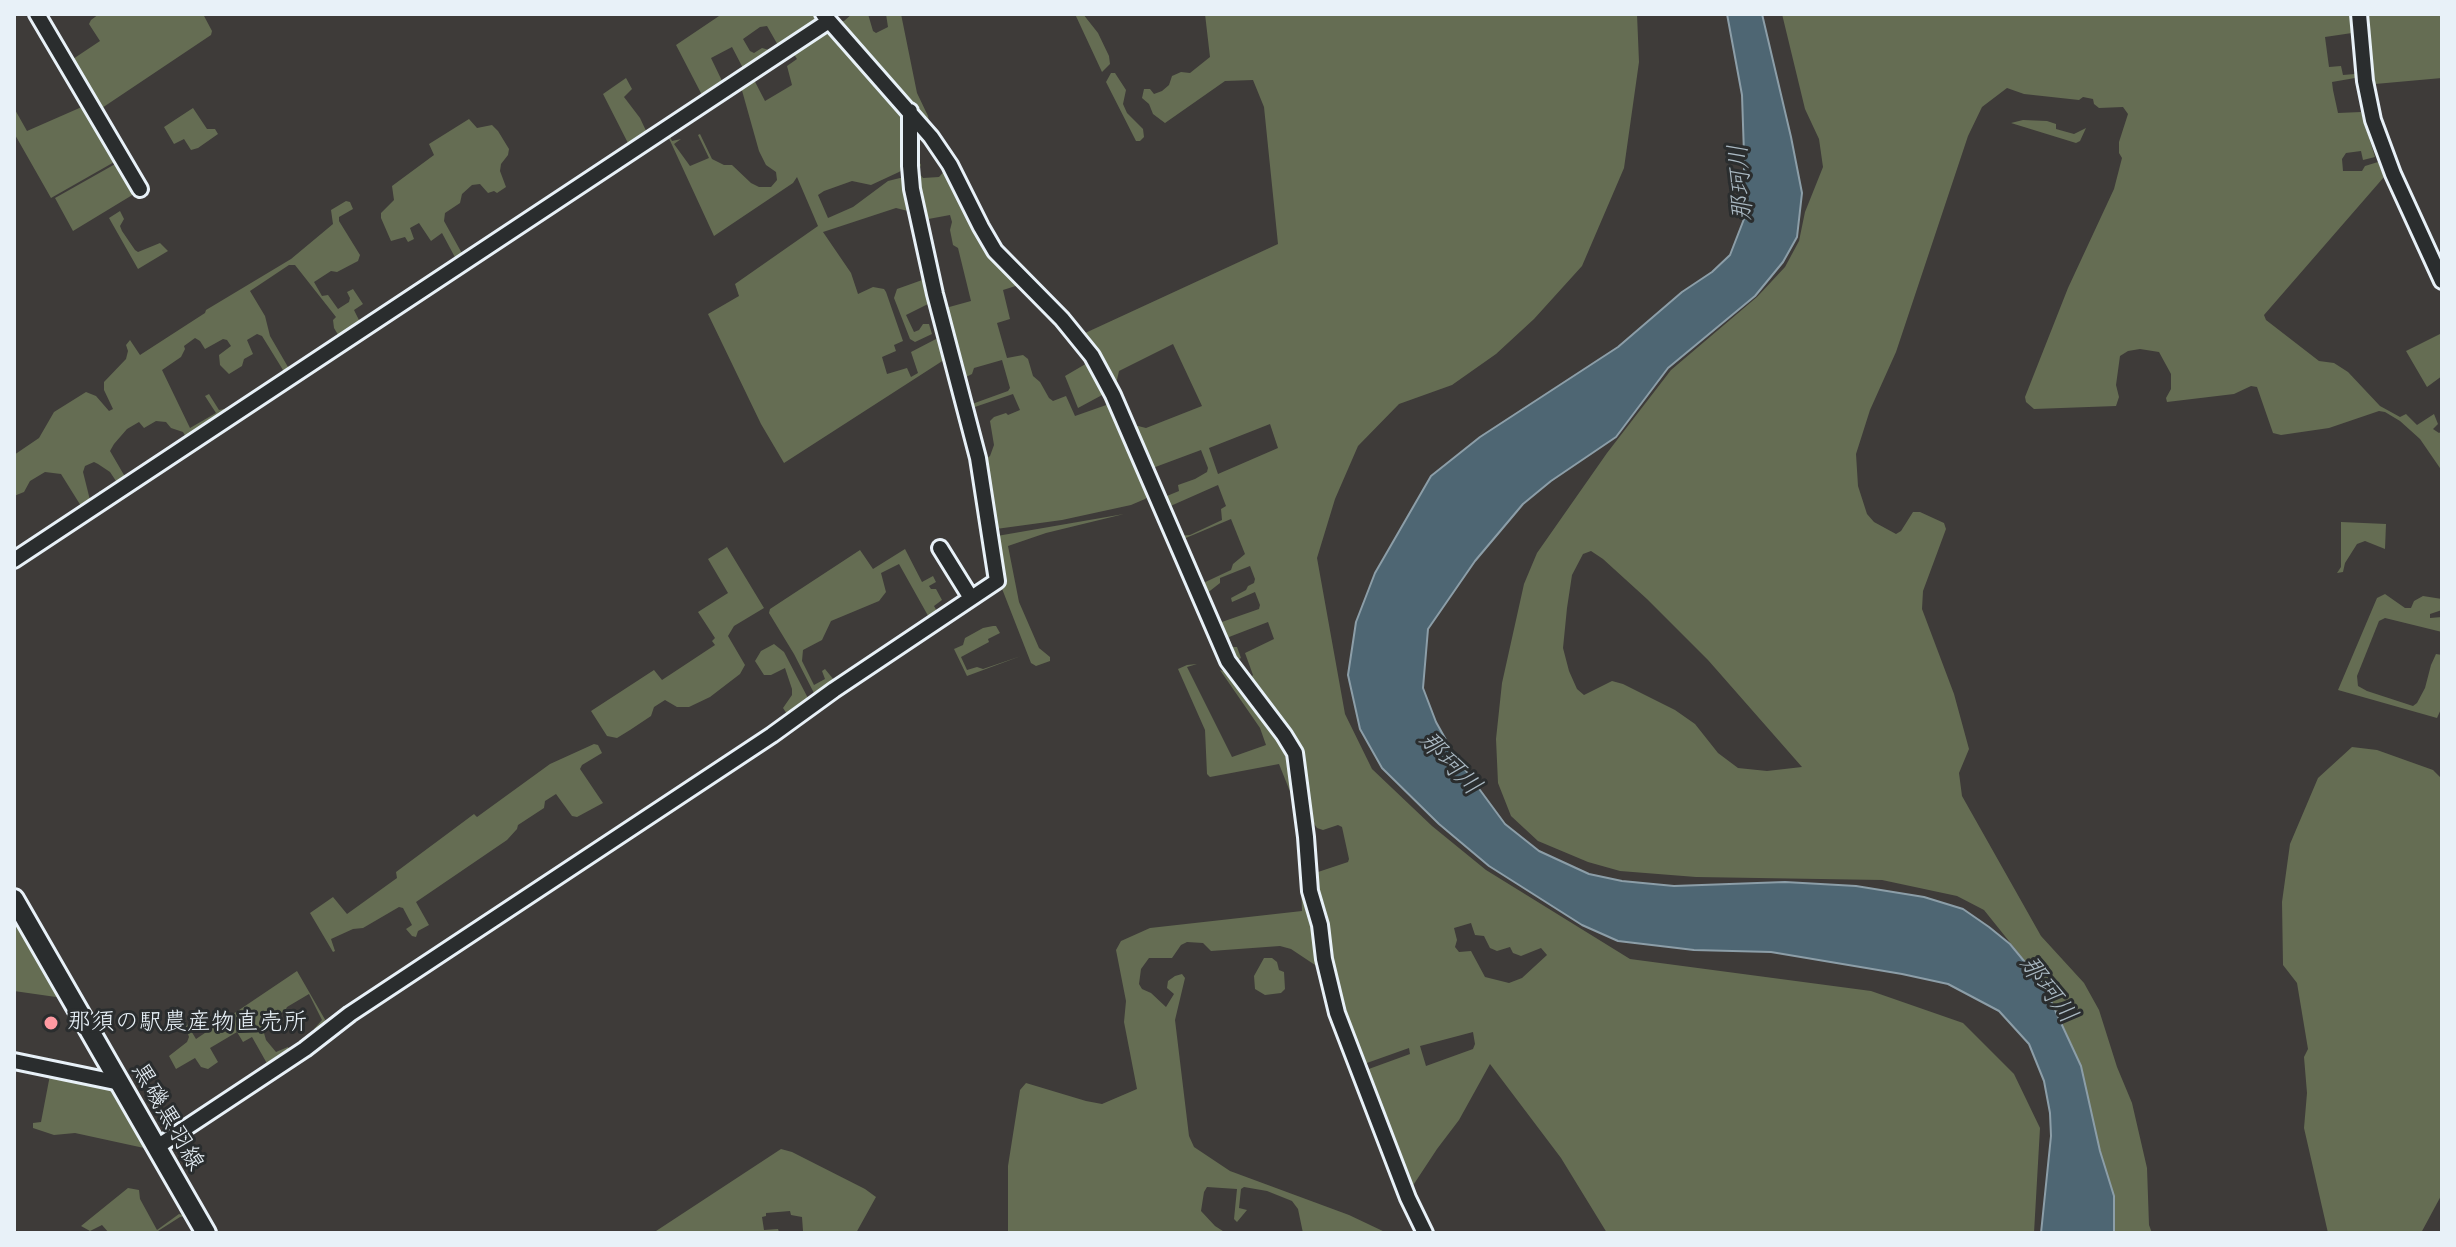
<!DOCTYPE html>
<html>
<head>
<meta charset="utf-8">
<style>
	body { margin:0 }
	#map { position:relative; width:2456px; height:1247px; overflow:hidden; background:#3e3b39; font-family:"Balsamiq Sans",sans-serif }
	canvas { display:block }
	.frame { position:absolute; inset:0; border:16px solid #e8f1f8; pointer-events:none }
</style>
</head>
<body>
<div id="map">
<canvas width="2456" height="1247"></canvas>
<div class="frame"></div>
</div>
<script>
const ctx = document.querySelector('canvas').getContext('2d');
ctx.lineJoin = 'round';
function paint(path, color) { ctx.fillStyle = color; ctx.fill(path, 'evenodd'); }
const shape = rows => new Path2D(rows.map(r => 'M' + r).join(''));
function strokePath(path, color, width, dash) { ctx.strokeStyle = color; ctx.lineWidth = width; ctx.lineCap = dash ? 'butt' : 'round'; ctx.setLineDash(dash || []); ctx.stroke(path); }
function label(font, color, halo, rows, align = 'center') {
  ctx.font = font + ' "Balsamiq Sans","Klee One",sans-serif'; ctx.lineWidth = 6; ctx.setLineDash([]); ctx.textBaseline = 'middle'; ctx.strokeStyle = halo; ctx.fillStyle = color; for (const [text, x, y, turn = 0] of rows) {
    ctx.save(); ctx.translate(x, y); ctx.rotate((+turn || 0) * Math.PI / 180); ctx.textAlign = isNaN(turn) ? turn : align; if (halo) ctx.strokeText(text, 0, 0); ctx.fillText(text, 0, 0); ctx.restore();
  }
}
const green = shape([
	[99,14,203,14,212,31,211,35,99,110,70,61,100,41,89,24,91,20],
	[722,14,834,14,839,21,844,21,852,14,868,14,873,31,876,33,888,27,886,14,901,14,917,93,928,116,930,127,925,135,907,151,906,167,899,172,871,185,852,181,824,191,818,195,828,218,853,207,888,181,904,177,907,180,915,229,912,228,908,211,896,208,823,232,851,273,858,294,873,287,884,289,886,292,903,341,894,345,896,351,882,357,887,374,907,368,911,377,918,373,911,352,936,339,942,341,947,358,784,463,761,424,708,314,739,296,735,284,818,226,797,177,793,183,714,236,667,134,668,133,672,141,681,139,674,144,690,166,709,158,698,135,700,134,712,159,724,165,732,165,751,183,759,187,771,187,777,180,776,172,766,165,759,151,741,87,752,76,765,101,792,85,787,66,797,59,788,45,779,47,767,26,760,27,743,39,750,51,754,53,762,48,769,50,772,55,745,72,732,47,711,58,724,85,703,97,676,45],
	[1075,14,1083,14,1098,33,1109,56,1110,64,1102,72],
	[1205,14,1637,14,1639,62,1624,168,1582,266,1534,319,1496,354,1452,385,1399,404,1358,446,1335,499,1317,558,1345,714,1372,769,1432,826,1486,870,1630,959,1871,991,1963,1023,2014,1074,2040,1128,2034,1233,1607,1233,1561,1158,1490,1064,1459,1120,1437,1149,1410,1190,1366,1070,1410,1054,1409,1048,1364,1064,1321,969,1291,949,1280,946,1211,951,1203,943,1187,942,1181,945,1172,958,1149,958,1141,969,1139,984,1142,989,1151,993,1166,1007,1174,994,1167,988,1168,981,1175,976,1182,974,1185,978,1175,1020,1189,1136,1194,1147,1230,1171,1349,1215,1387,1233,1303,1233,1298,1209,1292,1201,1267,1191,1244,1187,1241,1189,1239,1208,1247,1210,1237,1222,1234,1219,1237,1189,1207,1187,1204,1192,1201,1211,1215,1226,1226,1233,1008,1233,1008,1166,1020,1090,1026,1083,1086,1101,1102,1104,1137,1089,1124,1022,1126,1001,1116,950,1121,941,1150,928,1302,911,1301,881,1309,875,1348,862,1349,859,1342,827,1338,825,1323,830,1317,828,1289,789,1279,764,1210,777,1207,774,1205,730,1178,669,1187,665,1197,664,1187,667,1232,757,1266,745,1260,728,1220,670,1249,680,1253,675,1245,653,1274,639,1268,622,1229,637,1232,647,1237,647,1241,658,1232,663,1219,623,1259,609,1260,605,1255,592,1232,602,1231,598,1246,590,1248,586,1254,583,1255,579,1250,566,1220,578,1220,583,1206,594,1199,585,1231,570,1233,564,1245,554,1231,519,1181,540,1179,536,1190,535,1222,520,1221,509,1226,506,1218,485,1166,508,1162,498,1179,491,1178,485,1195,479,1207,472,1208,468,1201,450,1150,469,1133,430,1134,425,1146,428,1202,406,1173,344,1119,371,1116,384,1128,407,1126,408,1085,341,1083,334,1278,244,1264,107,1253,80,1225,81,1165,123,1153,114,1149,104,1142,98,1144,89,1150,89,1154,94,1162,91,1169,85,1172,76,1181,72,1190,73,1210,57],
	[1270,424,1278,448,1218,474,1209,448],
	[1471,923,1475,935,1484,936,1490,948,1497,951,1510,947,1513,953,1521,956,1541,948,1547,955,1522,978,1509,983,1485,977,1471,951,1459,952,1455,947,1457,940,1454,928],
	[1473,1032,1475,1044,1473,1049,1426,1066,1420,1046],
	[1782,14,2351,14,2352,33,2325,37,2329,67,2341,66,2343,75,2355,74,2355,78,2332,82,2333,90,2338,113,2361,112,2375,157,2363,160,2361,151,2346,153,2342,159,2343,171,2362,171,2365,166,2378,162,2384,177,2264,315,2266,320,2319,361,2334,363,2348,372,2380,406,2400,417,2406,414,2417,425,2434,414,2438,424,2433,429,2439,433,2442,431,2442,471,2420,439,2400,421,2385,412,2379,411,2329,428,2281,435,2273,433,2257,387,2251,386,2234,394,2167,402,2166,398,2171,389,2171,374,2159,352,2140,349,2128,351,2120,356,2116,385,2119,397,2116,406,2034,409,2026,402,2025,397,2068,288,2114,189,2122,158,2119,153,2119,142,2128,114,2123,107,2099,108,2094,104,2093,99,2083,97,2079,100,2024,94,2007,88,1982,107,1968,136,1896,352,1870,410,1856,454,1858,486,1867,514,1874,522,1896,534,1901,531,1913,512,1920,512,1944,523,1946,529,1923,591,1922,609,1954,694,1969,749,1959,773,1962,796,2041,936,2084,983,2099,1010,2117,1067,2132,1103,2147,1168,2149,1225,2152,1233,2114,1233,2114,1196,2100,1151,2081,1066,2058,1014,2041,981,1984,910,1957,896,1882,880,1696,877,1620,871,1588,862,1538,841,1511,816,1498,783,1496,739,1502,683,1524,584,1537,553,1607,453,1671,370,1757,297,1785,267,1799,241,1805,212,1823,167,1819,139,1805,109],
	[1591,551,1603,559,1647,599,1708,660,1802,767,1767,771,1738,768,1718,753,1695,724,1675,710,1623,684,1612,681,1584,695,1577,689,1569,671,1563,648,1567,608,1572,575,1583,554],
	[2366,14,2442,14,2442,78,2375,84,2373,80],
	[1111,73,1115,73,1126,90,1123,104,1127,113,1143,129,1144,137,1140,141,1136,141,1106,82],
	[626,78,632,89,624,97,640,118,648,135,630,147,603,94],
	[84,106,116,161,51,198,14,133,14,108,27,131],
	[193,108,207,129,215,129,218,134,198,148,191,150,184,139,174,144,164,127],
	[469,119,477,128,492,125,498,131,509,149,508,155,501,164,500,171,506,187,497,193,494,191,488,193,480,184,472,185,462,194,460,203,445,213,444,221,464,257,457,261,442,233,431,241,419,223,410,228,414,239,408,242,405,237,391,241,381,218,381,213,394,200,392,186,434,155,429,144],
	[2023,120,2047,121,2056,124,2056,129,2074,134,2086,128,2080,141,2076,143,2011,123],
	[914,152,921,165,918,172,923,178,939,177,946,169,1022,284,1003,290,1010,319,997,323,1007,358,1023,355,1028,359,1033,376,1040,382,1049,398,1053,401,1066,396,1075,416,1112,403,1150,495,1145,499,1131,505,1062,520,996,529,984,460,990,456,994,445,990,421,994,417,1006,413,1008,415,1020,410,1013,394,969,409,967,400,970,399,972,404,1008,391,1010,388,1002,360,974,368,972,374,964,378,942,309,971,301,958,248,953,245,950,230,952,222,950,215,923,220],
	[117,163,134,194,73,231,55,198],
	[346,201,350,202,353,209,339,217,339,221,360,255,358,261,337,272,331,271,314,282,322,296,328,295,338,309,349,302,350,298,347,292,353,289,363,304,354,310,361,324,340,338,334,328,333,320,336,317,295,265,289,265,250,291,265,316,270,336,288,367,287,371,282,377,281,374,283,370,262,336,257,334,247,340,253,354,244,359,242,366,229,374,220,365,219,355,231,346,227,340,223,339,205,349,200,341,195,338,184,346,185,349,181,357,162,370,190,428,216,413,205,396,209,394,219,410,234,407,187,439,183,432,171,428,166,422,156,421,144,428,139,422,127,429,114,444,110,451,124,475,124,482,101,495,99,491,105,492,116,484,116,481,110,472,98,464,94,462,85,466,83,472,91,504,60,526,56,522,57,520,81,506,61,474,45,472,30,481,24,492,14,496,14,455,39,438,54,412,86,392,96,396,109,411,113,409,104,390,104,382,126,359,128,351,126,345,130,340,140,355,205,313,206,310,291,259,333,224,331,210],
	[120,211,124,219,120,226,122,231,135,250,138,252,160,243,168,251,138,269,109,218],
	[925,279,932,302,906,315,914,332,919,330,923,324,929,324,932,334,915,342,910,339,894,298,897,289],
	[2442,333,2442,376,2427,387,2406,351],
	[1089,362,1106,388,1104,394,1078,408,1065,376],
	[1124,514,1046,533,1008,546,1019,602,1039,648,1050,657,1050,661,1036,666,1031,663,999,581,997,536],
	[2341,522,2386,524,2385,549,2365,541,2357,544,2345,563,2343,572,2337,573,2341,567],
	[727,547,764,608,734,626,728,636,745,665,740,674,710,697,689,707,677,707,665,700,654,707,651,716,630,730,617,738,607,736,591,711,654,670,662,680,715,645,712,641,715,638,698,612,728,593,708,559],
	[905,549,922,582,933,576,936,582,929,586,931,589,936,589,942,600,934,606,939,615,931,621,899,564,881,573,886,592,879,601,831,621,822,640,803,650,802,661,814,685,825,679,822,671,825,669,834,680,834,686,816,697,794,654,769,613,770,609,860,550,873,569],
	[2385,594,2405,608,2411,608,2414,601,2423,596,2442,599,2442,610,2430,614,2430,618,2442,617,2442,632,2385,618,2379,621,2357,676,2358,686,2367,691,2413,706,2417,703,2425,688,2431,665,2436,654,2442,655,2442,707,2437,718,2338,690,2377,598],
	[993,626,996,626,1000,633,988,639,989,642,961,657,967,670,977,667,983,669,1021,656,967,676,954,649,963,645,965,638,983,628],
	[774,644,784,652,810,702,789,717,783,708,792,695,792,689,785,668,771,675,764,675,755,661,761,651],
	[594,744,598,745,602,753,582,765,580,769,603,803,577,817,572,816,556,794,545,801,544,808,518,825,517,829,507,840,416,902,429,925,418,931,416,937,412,936,406,929,412,925,403,908,399,907,363,928,353,929,331,939,335,951,333,952,310,913,333,897,347,914,397,878,396,872,474,814,477,817,550,764],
	[2352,747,2377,750,2433,770,2442,779,2442,1194,2421,1233,2328,1233,2304,1128,2307,1093,2304,1057,2308,1049,2297,983,2283,965,2282,902,2290,844,2318,778],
	[14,915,59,994,56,997,14,991],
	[1264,958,1272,958,1277,962,1279,970,1284,972,1285,989,1281,993,1265,995,1255,989,1254,976],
	[297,971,327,1023,315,1032,314,1029,322,1020,309,994,287,1007,285,1011,265,1022,262,1026,266,1040,276,1052,288,1047,291,1054,269,1067,252,1037,243,1042,237,1032,210,1048,218,1062,208,1069,201,1067,195,1058,176,1069,169,1056,187,1042,189,1037,187,1031,174,1010,176,1006,196,1039],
	[50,1075,111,1088,144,1148,75,1133,54,1135,33,1128,33,1123,41,1122],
	[781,1149,792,1152,865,1189,876,1197,856,1233,790,1233,803,1231,802,1217,791,1215,790,1211,766,1213,766,1216,762,1217,764,1230,778,1229,779,1232,786,1233,653,1233],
	[128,1188,139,1190,140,1199,157,1230,179,1214,185,1216,180,1217,158,1231,159,1233,109,1233,102,1225,90,1231,81,1226]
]);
const water = shape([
	[1727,14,1762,14,1791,137,1802,193,1797,237,1783,262,1755,296,1668,368,1616,437,1551,481,1523,504,1475,561,1428,629,1423,688,1436,722,1455,756,1505,824,1539,851,1589,874,1622,881,1674,886,1785,882,1856,886,1924,897,1963,909,1989,927,2010,944,2043,984,2081,1066,2100,1151,2114,1196,2114,1233,2041,1233,2051,1136,2050,1113,2044,1081,2029,1044,1999,1011,1948,984,1902,974,1771,952,1694,950,1618,941,1582,925,1489,866,1439,824,1382,768,1360,729,1348,675,1356,622,1375,573,1431,476,1480,437,1618,347,1682,292,1712,272,1730,255,1744,219,1744,154,1742,95,1727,14]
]);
const minor = shape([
	[37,14,140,189],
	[823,14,931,137,950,165,981,227,995,251,1062,319,1092,356,1113,395,1228,661,1284,735,1295,753,1306,837,1310,891,1320,925,1324,959,1337,1013,1408,1198,1425,1233],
	[2359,14,2365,81,2373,120,2393,174,2442,281],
	[940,548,971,598],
	[14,560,829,21],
	[14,1061,120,1083],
	[157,1147,305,1049,350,1014,772,735,834,690,997,581,978,458,935,294,912,189,910,166,910,111]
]);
const major = shape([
	[14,899,206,1233]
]);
const markers = [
	[51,1023,8,"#ff9aa2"]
];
const poiNames = [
	["那須の駅農産物直売所",67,1023]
];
const streetNames = [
	["黒磯黒羽線",167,1117,60]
];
const waterNames = [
	["那珂川",1742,183,-94],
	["那珂川",1449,764,46],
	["那珂川",2047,990,53]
];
paint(green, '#656d53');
paint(water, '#4e6673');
strokePath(water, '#8c9ea8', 2);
strokePath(minor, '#e8f1f8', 20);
strokePath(major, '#e8f1f8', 24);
strokePath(minor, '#2a2d2e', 14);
strokePath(major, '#2a2d2e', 18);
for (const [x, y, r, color] of markers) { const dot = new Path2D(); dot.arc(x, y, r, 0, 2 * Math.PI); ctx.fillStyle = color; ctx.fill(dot); strokePath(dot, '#2a2d2e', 3); }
label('24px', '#e8f1f8', '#2a2d2e', poiNames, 'left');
label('24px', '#e8f1f8', '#2a2d2e', streetNames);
label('italic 26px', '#aab9c3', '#2a2d2e', waterNames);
</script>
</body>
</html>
